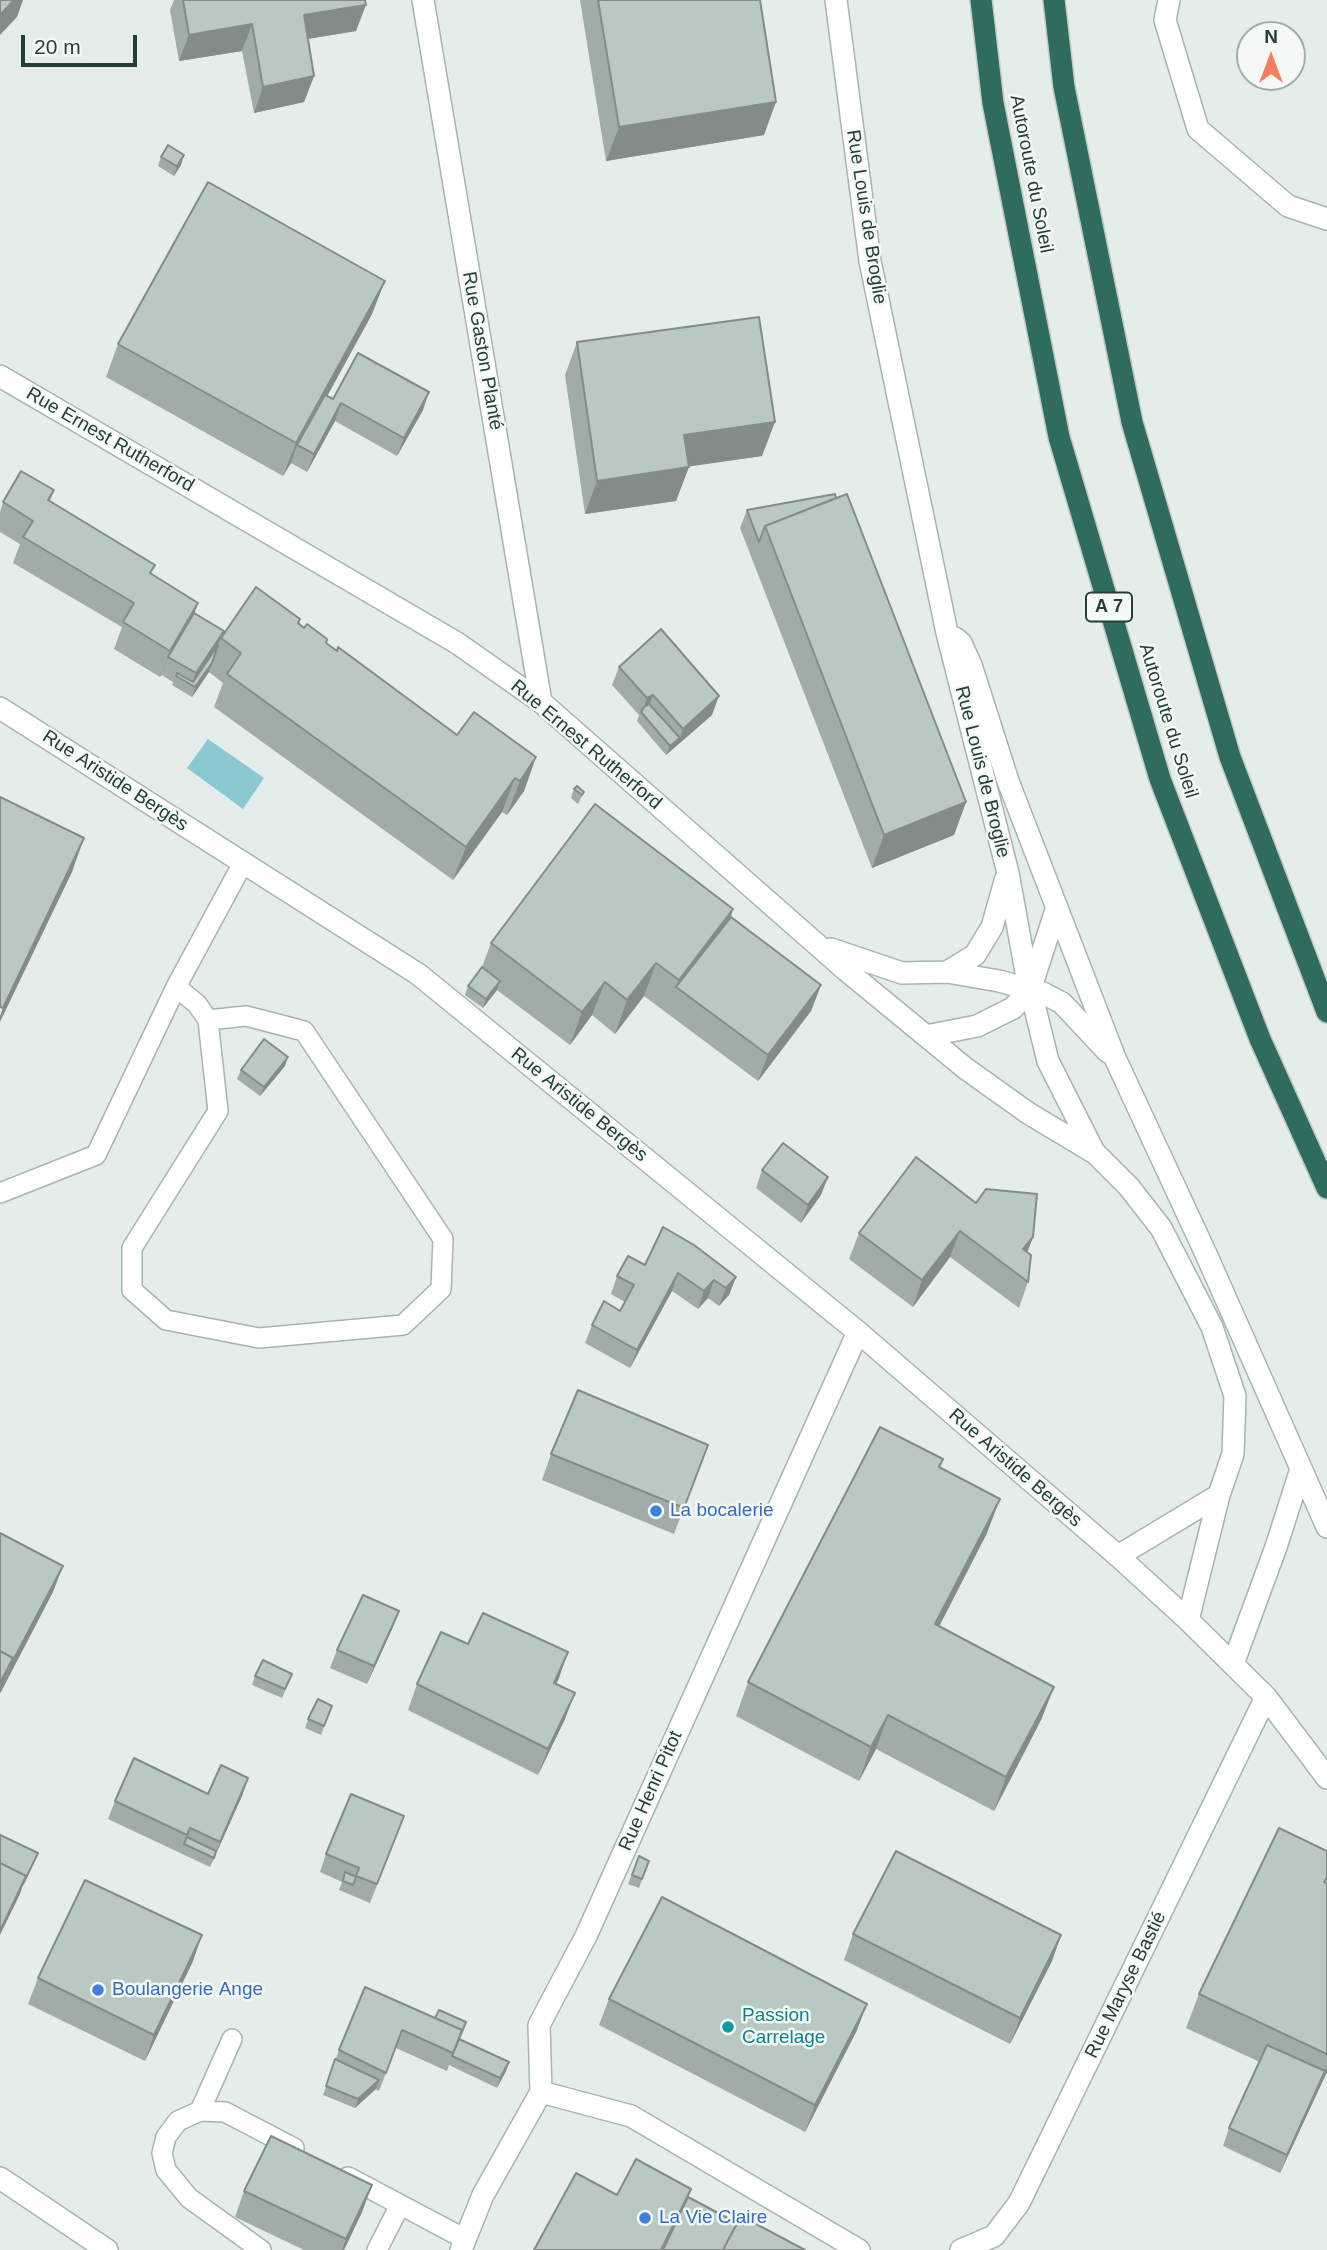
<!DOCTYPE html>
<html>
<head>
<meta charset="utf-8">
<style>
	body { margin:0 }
	#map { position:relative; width:1327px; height:2250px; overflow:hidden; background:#e4ede9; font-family:Helvetica,sans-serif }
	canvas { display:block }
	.north { position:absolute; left:1236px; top:21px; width:70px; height:70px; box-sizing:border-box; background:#f4f9f7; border:2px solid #a0afaa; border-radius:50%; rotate:0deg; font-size:19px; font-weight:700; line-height:28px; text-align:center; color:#233f37 }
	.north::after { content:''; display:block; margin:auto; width:24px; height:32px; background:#f1805e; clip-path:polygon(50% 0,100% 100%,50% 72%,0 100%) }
	.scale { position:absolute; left:21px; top:35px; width:116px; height:32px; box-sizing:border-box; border:4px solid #233f37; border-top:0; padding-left:9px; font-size:21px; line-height:24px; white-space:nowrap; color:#233f37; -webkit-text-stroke:5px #f4f9f7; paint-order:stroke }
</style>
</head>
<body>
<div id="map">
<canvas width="1327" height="2250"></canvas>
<div class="north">N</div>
<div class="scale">20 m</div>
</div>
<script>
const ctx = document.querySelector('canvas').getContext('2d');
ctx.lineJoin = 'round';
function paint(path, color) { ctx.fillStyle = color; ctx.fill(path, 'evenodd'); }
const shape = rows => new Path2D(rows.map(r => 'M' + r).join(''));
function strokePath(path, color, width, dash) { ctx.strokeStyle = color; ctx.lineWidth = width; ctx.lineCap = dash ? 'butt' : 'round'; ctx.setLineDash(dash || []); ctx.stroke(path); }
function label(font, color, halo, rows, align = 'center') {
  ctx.font = font + ' Helvetica,sans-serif'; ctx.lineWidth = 5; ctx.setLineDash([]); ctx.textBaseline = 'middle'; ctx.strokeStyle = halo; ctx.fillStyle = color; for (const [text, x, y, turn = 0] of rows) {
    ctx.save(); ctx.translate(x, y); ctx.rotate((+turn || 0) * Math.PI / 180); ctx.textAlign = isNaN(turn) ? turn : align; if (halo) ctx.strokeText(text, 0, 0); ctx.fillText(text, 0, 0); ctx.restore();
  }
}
const water = shape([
	[208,739,264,778,243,809,187,768]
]);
const service = shape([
	[176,987,197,1004,208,1020,218,1111,132,1248,132,1290,166,1320,259,1338,403,1325,441,1289,443,1239,304,1031,246,1016,208,1020],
	[0,1193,96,1155,176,987,243,863],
	[200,2111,232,2039],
	[348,2177,465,2239],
	[261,2250,189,2198,166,2170,162,2153,166,2137,178,2121,200,2111,225,2112,294,2148],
	[377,2250,400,2205]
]);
const minor = shape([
	[423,0,541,702],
	[836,0,870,261,947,633,1008,873,1026,972,1048,1061,1094,1152,1129,1187,1161,1228,1212,1327,1235,1396,1233,1454,1219,1495,1188,1620],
	[1169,0,1165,20,1198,129,1288,206,1327,219],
	[0,376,457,643,541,702,847,971,965,1068,1028,1113,1093,1152],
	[955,638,961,643,971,665,1008,781,1115,1058,1206,1254,1327,1527],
	[0,708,418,974,858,1332,1118,1556,1188,1620,1266,1697,1327,1778],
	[831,949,902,973,947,972,975,955,992,927,1006,878],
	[947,972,999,981,1043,993,1062,1003,1108,1052],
	[926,1036,977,1026,1013,1008,1030,990,1057,907],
	[1118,1556,1219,1495],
	[1233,1664,1276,1547,1301,1469],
	[541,2092,631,2116,859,2250],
	[0,2178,107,2250],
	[461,2250,483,2195,541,2092,539,2025,586,1936,858,1332],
	[961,2250,994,2236,1019,2203,1266,1697]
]);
const motorway = shape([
	[981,0,993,103,1059,437,1160,779,1260,1039,1327,1188],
	[1054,0,1064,87,1132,422,1230,757,1327,1012]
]);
const wall = shape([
	[174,0,365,0,356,31,308,39,314,76,304,102,254,113,242,51,179,61,170,10],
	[580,0,760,0,764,135,606,161],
	[161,157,181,165,174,176,158,166],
	[372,314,327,396,333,399,423,410,397,456,335,421,307,472,291,463,283,476,106,377,118,344],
	[577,342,762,456,689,466,676,501,585,514,565,375],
	[54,490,50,501,151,574,194,613,223,635,299,624,304,628,457,735,536,757,524,791,507,815,502,812,453,880,214,707,223,683,209,672,192,697,172,685,173,682,162,675,160,677,114,649,122,627,13,563,20,544,0,532,0,512,3,502],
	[835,494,966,802,954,835,872,868,740,528,747,510],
	[619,667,712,715,666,755,637,721,639,715,612,685],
	[574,789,584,792,578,804,571,798],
	[733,909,731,917,821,985,811,1011,758,1081,644,996,615,1034,592,1015,570,1045,497,990,483,1008,465,995,468,986,482,967,491,943],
	[285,1066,260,1096,237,1079,241,1070],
	[762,1170,821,1195,801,1223,756,1188],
	[976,1203,1033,1237,1027,1252,1028,1282,1019,1308,950,1257,913,1307,849,1259,859,1233],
	[645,1265,736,1277,729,1295,719,1306,708,1298,698,1309,672,1291,630,1368,585,1343,592,1325,620,1311,625,1302,611,1294,617,1276],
	[708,1445,674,1534,542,1480,551,1454],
	[943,1459,940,1467,987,1533,939,1626,1054,1687,1041,1720,994,1811,876,1749,859,1781,736,1716,748,1682],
	[399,1611,392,1629,367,1684,330,1668,337,1650],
	[468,1644,559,1678,556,1684,565,1719,538,1775,408,1710,417,1684],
	[292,1674,282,1698,252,1685,255,1676],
	[332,1706,321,1735,305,1728,308,1719],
	[248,1778,242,1796,210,1867,108,1819,115,1801,208,1794],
	[397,1834,370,1903,339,1890,342,1882,320,1872,326,1854],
	[1327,1851,1327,2072,1280,2173,1223,2146,1229,2128,1260,2062,1186,2028,1199,1994],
	[639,1856,649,1861,639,1888,628,1884],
	[853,1934,1061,1935,1052,1961,1010,2044,844,1960],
	[193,1961,145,2061,28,2004,38,1978],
	[365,1987,459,2039,506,2071,497,2088,449,2065,447,2071,396,2048,379,2091,375,2089,355,2108,323,2095,339,2050],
	[609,1999,857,2030,805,2132,599,2025],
	[372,2185,362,2212,344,2250,304,2250,235,2217,244,2191]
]);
const shadedWall = shape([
	[14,0,23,0,17,17,0,35,0,15],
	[366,5,356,31,294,41,304,15],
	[252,24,242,51,179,61,189,35],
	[314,76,304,102,254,113,263,87],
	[776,102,764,135,606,161,619,127],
	[184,155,181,165,174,176,177,166],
	[385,281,372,314,300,446,297,445,291,463,283,476,296,443],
	[429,392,423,410,397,456,404,438],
	[341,403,335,421,307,472,314,454],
	[775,422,762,456,672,469,684,435],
	[689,467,676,501,585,514,597,481],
	[198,603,189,629,168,657,160,677,170,651],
	[224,631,215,652,191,685,196,673],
	[212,663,209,672,192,697,195,687],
	[653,695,646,713,642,713,647,698],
	[719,696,712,715,666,755,670,746,680,738,683,729],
	[536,757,524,791,507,815,520,781],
	[515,778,502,812,453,880,466,847],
	[966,802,954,835,872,868,884,835],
	[84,838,72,872,0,1022,0,1016,3,1008],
	[733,909,721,943,676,987,679,980],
	[656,963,644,996,615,1034,627,1000],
	[500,981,497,990,483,1008,486,999],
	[605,982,592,1015,570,1045,582,1012],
	[821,985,811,1011,758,1081,768,1055],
	[288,1057,285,1066,260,1096,264,1087],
	[828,1177,821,1195,801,1223,808,1205],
	[960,1231,950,1257,913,1307,922,1280],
	[1033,1237,1023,1264,1023,1249],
	[678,1273,672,1291,630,1368,637,1350],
	[736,1277,729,1295,719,1306,726,1288],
	[714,1280,708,1298,698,1309,704,1291],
	[1000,1499,987,1533,923,1658,935,1624],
	[63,1566,53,1592,1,1692,10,1666],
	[399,1611,392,1629,367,1684,374,1666],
	[568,1652,559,1678,544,1709,554,1683],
	[13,1658,1,1692,0,1693,0,1683],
	[1054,1687,1041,1720,994,1811,1006,1777],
	[575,1693,565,1719,538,1775,548,1749],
	[888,1715,876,1749,859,1781,871,1747],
	[248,1778,242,1796,210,1867,220,1842],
	[26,1876,20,1894,0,1935,0,1931],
	[202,1935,193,1961,145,2061,154,2035],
	[1061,1935,1052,1961,1010,2044,1020,2018],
	[867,2004,857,2030,805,2132,815,2105],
	[509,2062,506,2071,497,2088,500,2078],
	[1327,2066,1327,2072,1319,2089],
	[1325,2071,1319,2089,1280,2173,1287,2155],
	[379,2080,376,2089,355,2108,358,2099],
	[372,2185,362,2212,344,2250,342,2250,346,2239],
	[691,2189,681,2215,664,2250,661,2250]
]);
const building = shape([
	[0,0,14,0,0,15,0,0],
	[183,0,365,0,366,5,304,15,314,76,263,87,252,24,189,35,183,0],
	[598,0,760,0,776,102,619,127,598,0],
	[168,145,184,155,177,166,161,157,168,145],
	[208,182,385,281,296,443,118,344,208,182],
	[759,317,775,422,684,435,689,467,597,481,577,342,759,317],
	[358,353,429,392,404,438,341,403,314,454,297,445,325,395,333,399,358,353],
	[21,471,54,490,48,500,155,565,150,573,198,603,170,651,123,622,134,603,23,537,33,521,3,502,21,471],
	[835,494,836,498,765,526,759,542,747,510,835,494],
	[847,494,966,802,884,835,765,526,847,494],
	[256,587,300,619,298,623,304,628,307,624,327,639,326,643,337,651,338,647,457,735,474,712,536,757,520,781,515,778,466,847,227,674,241,653,221,638,256,587],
	[194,613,224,631,196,673,168,657,194,613],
	[661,629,719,696,683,729,653,695,647,698,619,667,661,629],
	[218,645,212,663,195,687,176,676,177,673,193,682,218,645],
	[649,704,680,738,670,746,641,712,644,707,649,704],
	[577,786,584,792,582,795,574,789,577,786],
	[0,797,84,838,3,1008,0,1007,0,797],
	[595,804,733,909,679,980,656,963,627,1000,605,982,582,1012,491,943,595,804],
	[731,917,821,985,768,1055,676,987,731,917],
	[482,967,500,981,486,999,468,986,482,967],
	[264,1039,288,1057,264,1087,241,1070,264,1039],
	[783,1143,828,1177,808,1205,762,1170,783,1143],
	[916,1157,976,1203,986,1189,1037,1194,1033,1237,1023,1249,1031,1255,1028,1282,960,1231,922,1280,859,1233,916,1157],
	[663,1227,694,1245,736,1277,726,1288,714,1280,704,1291,678,1273,637,1350,592,1325,604,1301,620,1311,634,1285,617,1276,628,1256,645,1265,663,1227],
	[578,1390,708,1445,684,1508,551,1454,578,1390],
	[880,1427,943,1459,939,1467,1000,1499,935,1624,1054,1687,1006,1777,888,1715,871,1747,748,1682,880,1427],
	[0,1533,63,1566,10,1666,13,1658,0,1651,0,1533],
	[363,1595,399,1611,374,1666,337,1650,363,1595],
	[483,1613,568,1652,554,1683,575,1693,548,1749,417,1684,441,1632,468,1644,483,1613],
	[0,1651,13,1658,0,1683,0,1651],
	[263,1660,292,1674,285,1689,255,1676,263,1660],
	[318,1699,332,1706,324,1726,308,1719,318,1699],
	[134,1758,208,1794,221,1765,248,1778,220,1842,190,1828,187,1835,115,1801,134,1758],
	[351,1794,404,1816,377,1884,356,1876,359,1868,326,1854,351,1794],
	[1279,1828,1327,1851,1327,1877,1324,1882,1327,1884,1327,2054,1199,1994,1279,1828],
	[0,1835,38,1853,23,1884,26,1876,0,1863,0,1835],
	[187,1837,216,1851,214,1858,184,1844,187,1837],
	[896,1851,1061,1935,1020,2018,853,1934,896,1851],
	[639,1856,649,1861,642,1879,632,1875,639,1856],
	[0,1863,26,1876,0,1931,0,1863],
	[345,1872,356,1877,353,1885,343,1881,345,1872],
	[85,1880,202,1935,154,2035,38,1978,85,1880],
	[662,1897,867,2004,815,2105,609,1999,662,1897],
	[365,1987,462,2030,453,2053,402,2030,386,2073,339,2050,365,1987],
	[439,2010,466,2022,459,2039,462,2030,435,2018,439,2010],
	[459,2039,509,2062,500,2078,452,2056,459,2039],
	[1267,2045,1325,2071,1287,2155,1229,2128,1267,2045],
	[335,2059,379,2080,358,2099,326,2086,335,2059],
	[271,2136,372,2185,346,2239,244,2191,271,2136],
	[636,2159,691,2189,661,2250,534,2250,576,2173,617,2195,636,2159],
	[688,2197,737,2223,723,2250,663,2250,688,2197],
	[741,2216,805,2250,723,2250,741,2216]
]);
const markers = [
	[656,1511,7,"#3f7fe0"],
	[98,1990,7,"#3f7fe0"],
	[728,2027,7,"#0f9aa8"],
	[645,2218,7,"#3f7fe0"]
];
const shields = [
	[1109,607,46]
];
const shieldNames = [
	["A 7",1109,607]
];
const streetNames = [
	["Autoroute du Soleil",1031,174,79],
	["Rue Louis de Broglie",866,217,81],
	["Rue Gaston Planté",482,351,80],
	["Rue Ernest Rutherford",110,440,30],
	["Autoroute du Soleil",1168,721,73],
	["Rue Ernest Rutherford",586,745,40],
	["Rue Louis de Broglie",982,772,76],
	["Rue Aristide Bergès",115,781,33],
	["Rue Aristide Bergès",579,1105,39],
	["Rue Aristide Bergès",1015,1468,41],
	["Rue Henri Pitot",651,1791,-66],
	["Rue Maryse Bastié",1126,1985,-64]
];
const shopNames = [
	["La bocalerie",670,1511],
	["Boulangerie Ange",112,1990],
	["La Vie Claire",659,2218]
];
const cultureNames = [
	["Passion",742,2016],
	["Carrelage",742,2038]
];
paint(water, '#8cc8d1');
strokePath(service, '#a6b5b0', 22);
strokePath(minor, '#a6b5b0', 24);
strokePath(motorway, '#c1c9c7', 24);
strokePath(service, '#fff', 19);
strokePath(minor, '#fff', 21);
strokePath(motorway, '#2f6b5e', 21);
paint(wall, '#9faca7');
paint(shadedWall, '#828c88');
paint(building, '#b9c8c2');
strokePath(building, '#828c88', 2);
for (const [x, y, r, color] of markers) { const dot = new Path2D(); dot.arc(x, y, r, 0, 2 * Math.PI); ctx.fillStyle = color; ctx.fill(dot); strokePath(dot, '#f4f9f7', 2.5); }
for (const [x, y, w] of shields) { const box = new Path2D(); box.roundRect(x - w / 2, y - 14.5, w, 29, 5); ctx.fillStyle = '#f4f9f7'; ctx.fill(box); strokePath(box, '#233f37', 2); }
label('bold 18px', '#233f37', null, shieldNames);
label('19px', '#233f37', '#f4f9f7', streetNames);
label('19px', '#366cbe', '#f4f9f7', shopNames, 'left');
label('19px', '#0d838f', '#f4f9f7', cultureNames, 'left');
</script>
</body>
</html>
